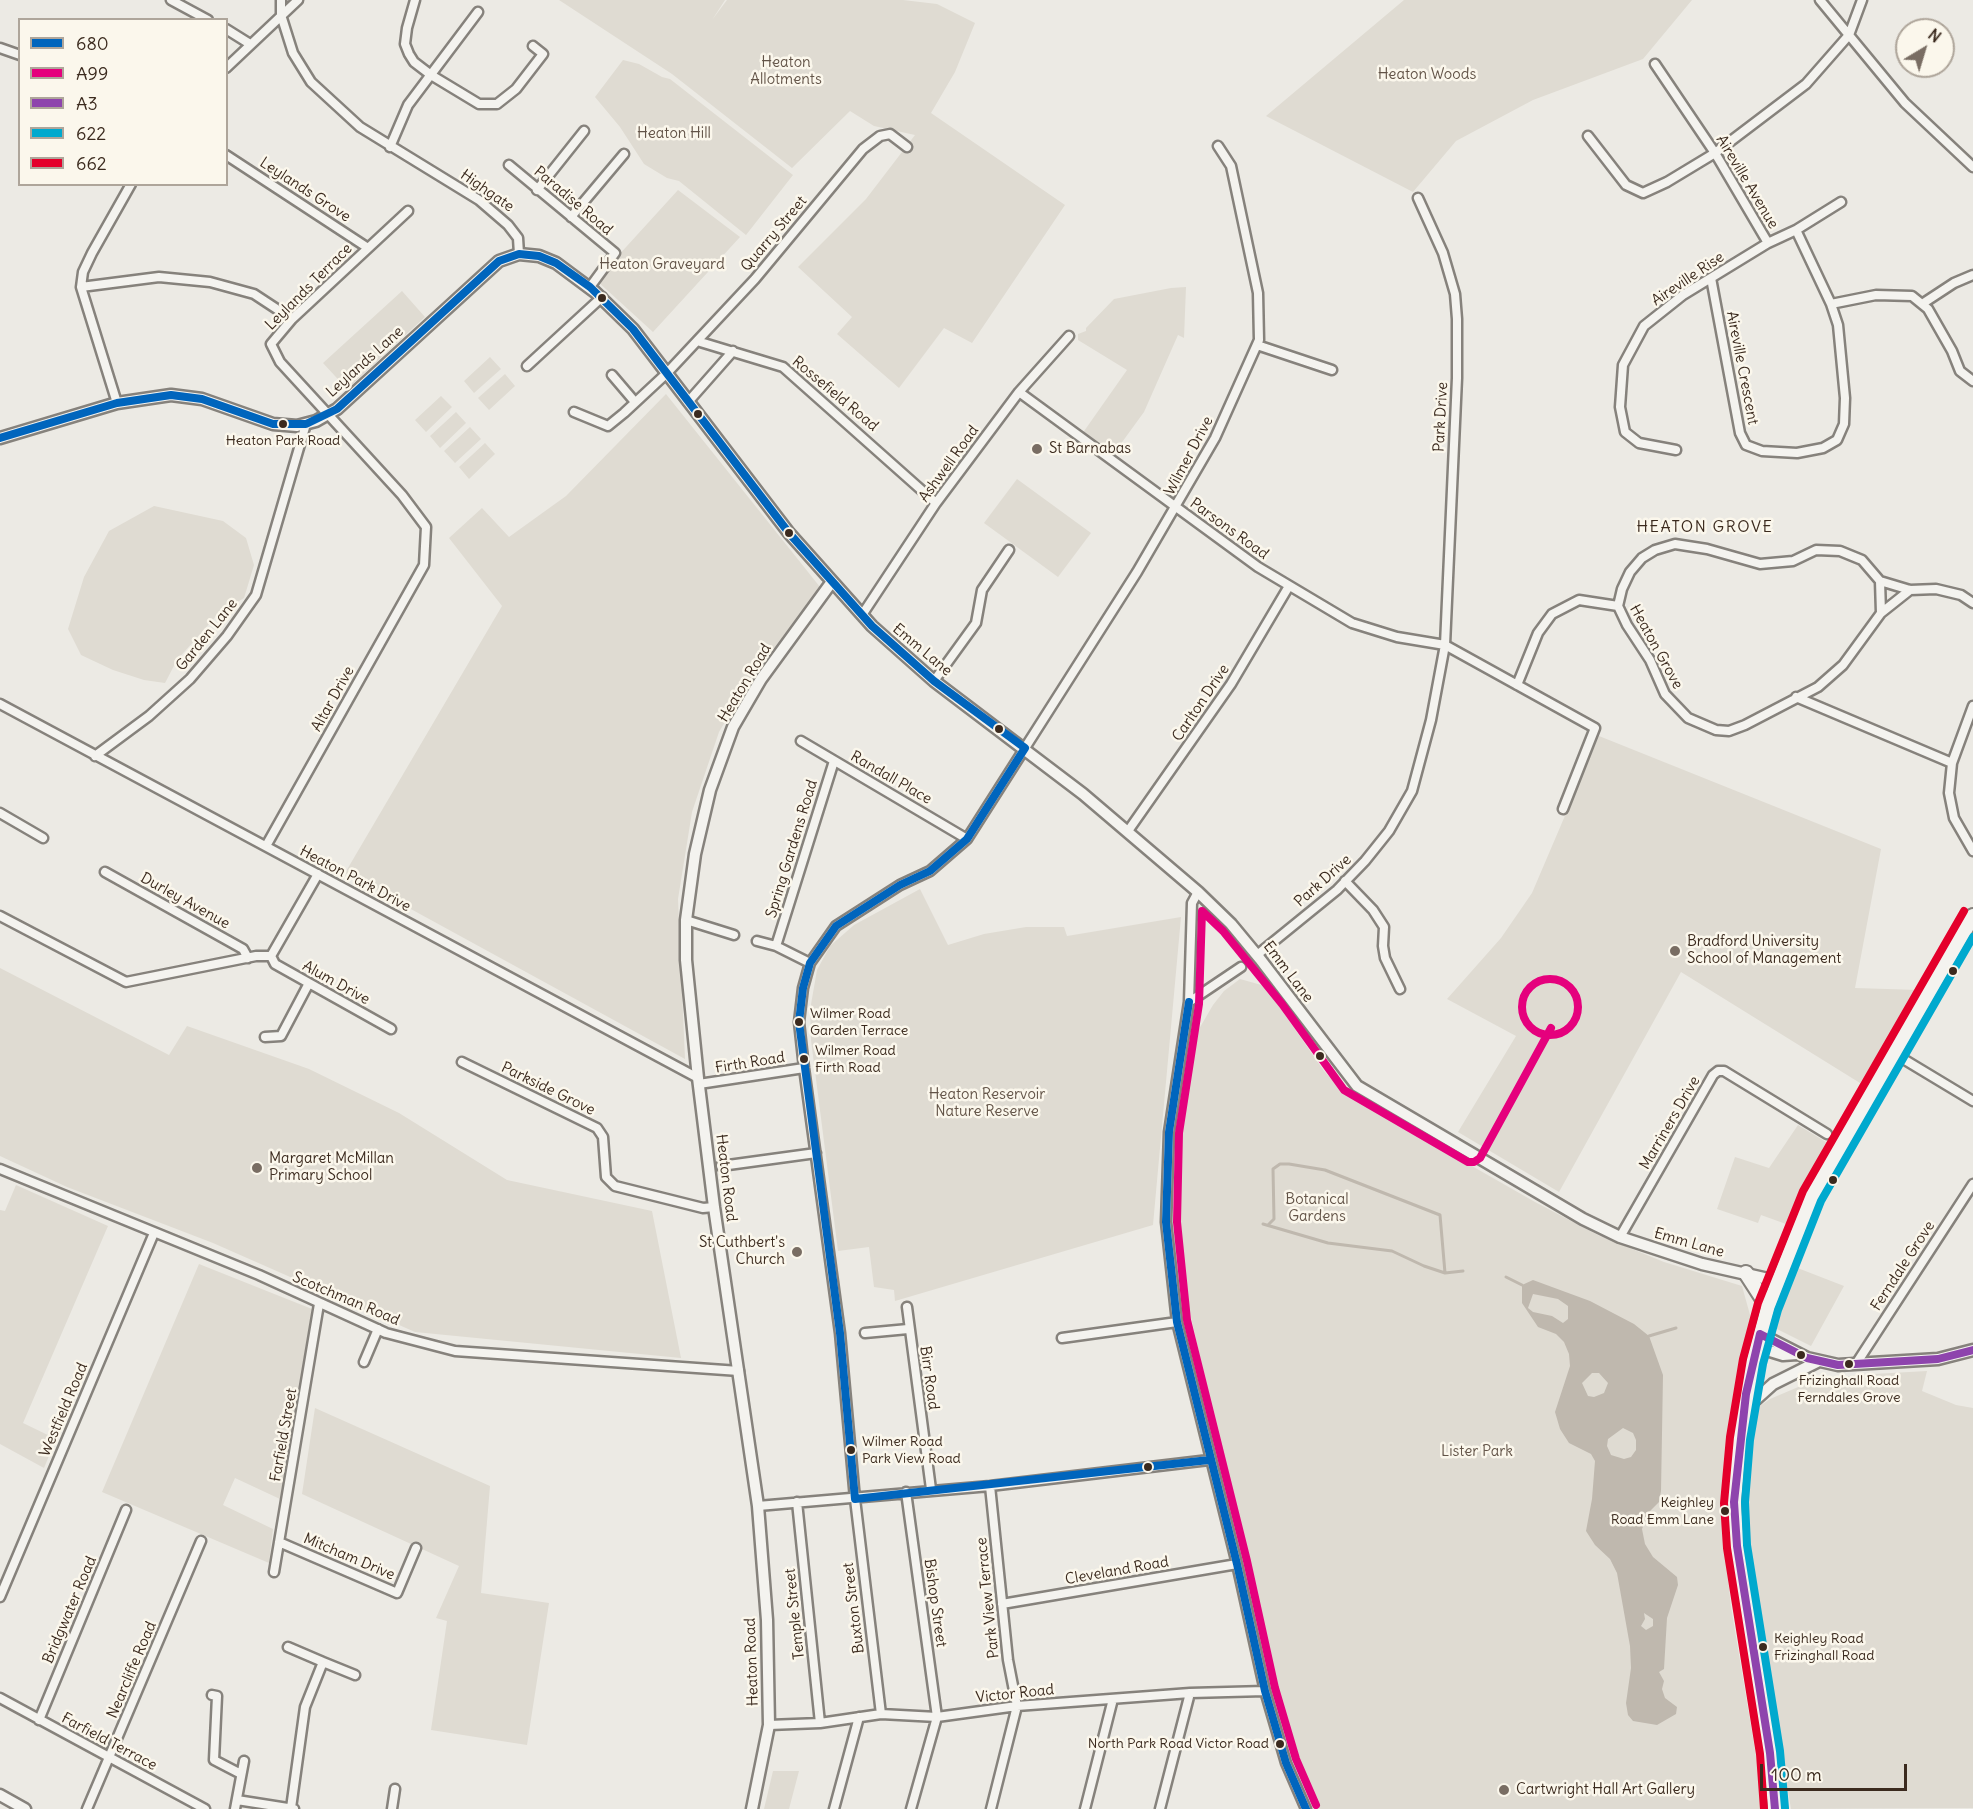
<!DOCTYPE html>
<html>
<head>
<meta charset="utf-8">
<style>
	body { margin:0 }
	#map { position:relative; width:1973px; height:1809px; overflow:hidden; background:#eceae4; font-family:Delius,sans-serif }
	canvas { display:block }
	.legend { position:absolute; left:18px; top:18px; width:210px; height:168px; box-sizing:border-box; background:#fbf7ec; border:2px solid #aea59a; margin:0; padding:8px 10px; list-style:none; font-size:18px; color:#3b2a1e }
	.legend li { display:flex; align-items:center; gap:12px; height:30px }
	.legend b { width:30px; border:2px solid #aea59a }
	.north { position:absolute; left:1895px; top:18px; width:60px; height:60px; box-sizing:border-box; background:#fbf7ec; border:2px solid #aea59a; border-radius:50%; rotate:38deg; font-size:16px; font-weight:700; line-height:24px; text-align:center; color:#3b2a1e }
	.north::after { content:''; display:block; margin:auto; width:21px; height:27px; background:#796d63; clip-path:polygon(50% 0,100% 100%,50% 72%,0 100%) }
	.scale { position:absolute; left:1760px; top:1764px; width:147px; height:27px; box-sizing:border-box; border:3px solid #3b2a1e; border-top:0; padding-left:8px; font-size:18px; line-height:21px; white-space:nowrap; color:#3b2a1e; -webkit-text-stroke:4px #fbf7ec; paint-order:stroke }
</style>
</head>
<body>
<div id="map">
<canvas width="1973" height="1809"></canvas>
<ul class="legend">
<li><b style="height:8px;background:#0065bd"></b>680</li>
<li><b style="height:8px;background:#e5007d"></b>A99</li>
<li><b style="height:8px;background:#8e44ad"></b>A3</li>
<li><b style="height:8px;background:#00a9ce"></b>622</li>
<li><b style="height:8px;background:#e4002b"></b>662</li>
</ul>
<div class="north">N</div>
<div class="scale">100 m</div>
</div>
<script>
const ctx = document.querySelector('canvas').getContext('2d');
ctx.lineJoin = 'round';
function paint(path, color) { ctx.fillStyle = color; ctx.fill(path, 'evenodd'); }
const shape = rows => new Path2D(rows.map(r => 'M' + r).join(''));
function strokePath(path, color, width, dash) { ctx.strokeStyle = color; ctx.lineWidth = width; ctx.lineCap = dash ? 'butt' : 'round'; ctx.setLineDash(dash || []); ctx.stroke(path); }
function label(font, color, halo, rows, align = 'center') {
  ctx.font = font + ' Delius,sans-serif'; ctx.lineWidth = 5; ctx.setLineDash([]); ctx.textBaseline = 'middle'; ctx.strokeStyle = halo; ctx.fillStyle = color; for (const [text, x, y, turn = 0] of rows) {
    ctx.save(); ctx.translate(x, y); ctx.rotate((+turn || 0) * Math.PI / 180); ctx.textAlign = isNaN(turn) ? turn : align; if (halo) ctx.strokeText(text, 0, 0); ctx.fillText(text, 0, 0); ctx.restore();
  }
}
const built = shape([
	[559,0,725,0,712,20,727,0,903,0,937,4,975,23,955,72,931,113,1065,205,972,343,944,328,899,388,837,334,852,317,798,267,866,199,915,135,874,126,850,111,792,168,672,74],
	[1404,0,1692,0,1643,59,1533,100,1456,141,1413,192,1266,116],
	[623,60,639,64,662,77,670,79,793,175,746,235,679,181,667,178,644,164,620,127,595,97],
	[678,190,740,237,653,332,596,280],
	[1186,287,1184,338,1178,335,1144,412,1112,456,1082,434,1127,370,1078,340,1078,334,1086,331,1086,328,1114,299,1171,288],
	[402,291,425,317,347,389,323,363],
	[490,357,501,369,474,393,464,381],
	[505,374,515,386,489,410,478,398],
	[666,394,820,587,748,683,719,732,692,812,678,899,685,1059,345,873,502,606,449,538,482,508,509,537,566,496],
	[441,396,452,407,426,432,415,420],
	[456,412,466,423,440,448,430,436],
	[470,427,481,439,455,463,444,451],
	[485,443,495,454,469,479,459,467],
	[1017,479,1091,533,1058,577,984,523],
	[154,506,223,521,246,538,254,565,244,598,218,614,177,660,165,683,144,680,113,670,81,655,68,629,84,577,109,531],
	[1599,736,1881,849,1855,988,1919,990,1860,1083,1681,972,1559,1192,1458,1132,1516,1036,1447,999,1501,938,1532,893],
	[920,889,948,945,984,934,1026,927,1064,927,1067,936,1181,917,1153,1225,895,1301,894,1290,874,1287,869,1247,838,1251,811,1040,810,1010,817,970,830,946,854,925],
	[0,968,169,1055,187,1026,309,1069,399,1113,507,1180,652,1211,681,1358,415,1332,213,1243,67,1187,0,1156],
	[1240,979,1265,986,1324,1071,1344,1093,1535,1202,1598,1235,1664,1262,1742,1286,1752,1322,1732,1405,1725,1456,1722,1523,1731,1607,1758,1768,1761,1809,1315,1809,1292,1759,1174,1243,1177,1140,1185,1080,1185,1053,1213,1005,1224,991],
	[1798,1125,1826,1142,1786,1224,1761,1215,1758,1223,1717,1209,1735,1157,1769,1168],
	[16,1185,108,1226,23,1423,56,1439,44,1468,0,1444,0,1210,5,1211],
	[199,1264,312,1309,280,1499,235,1478,223,1505,273,1529,269,1563,102,1492],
	[1795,1267,1844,1286,1811,1346,1775,1328],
	[1927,1371,1922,1391,1956,1405,1973,1408,1973,1808,1791,1809,1765,1658,1765,1637,1750,1541,1748,1493,1755,1417,1760,1406,1770,1399,1810,1382,1856,1375],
	[315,1408,490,1486,481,1593,549,1603,527,1745,431,1730,447,1621,436,1618,459,1566,302,1494],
	[773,1771,799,1771,789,1809,764,1809]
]);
const water = shape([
	[1533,1280,1590,1301,1634,1324,1649,1336,1663,1375,1661,1491,1659,1502,1649,1512,1642,1529,1645,1544,1653,1557,1677,1577,1678,1585,1667,1618,1664,1669,1659,1672,1664,1681,1662,1689,1665,1698,1677,1707,1676,1714,1657,1725,1633,1721,1628,1715,1626,1703,1631,1668,1630,1646,1617,1573,1610,1559,1595,1545,1586,1531,1592,1499,1595,1461,1591,1454,1569,1443,1560,1429,1555,1412,1570,1366,1569,1354,1564,1342,1556,1334,1538,1327,1522,1303,1522,1285],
	[1533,1294,1558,1299,1568,1306,1568,1319,1563,1323,1552,1316,1533,1312,1528,1308],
	[1592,1373,1599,1373,1608,1383,1604,1393,1594,1397,1588,1396,1582,1383],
	[1623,1428,1633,1433,1636,1440,1636,1450,1631,1457,1624,1459,1611,1455,1607,1446,1608,1439],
	[1644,1613,1653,1619,1653,1626,1646,1630,1641,1626,1645,1619]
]);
const stream = shape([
	[1263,1224,1328,1243,1392,1251,1424,1266,1445,1273,1463,1271],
	[1268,1225,1274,1219,1273,1169,1280,1164,1289,1164,1325,1170,1440,1215,1445,1273],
	[1506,1277,1522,1285],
	[1649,1336,1676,1328]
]);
const minor = shape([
	[171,0,208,20],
	[281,0,281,15,293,53,311,82,360,127,479,200,508,225,518,238,519,254],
	[415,0,407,28,405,44,409,54,414,62,431,75,479,104,497,104,516,89,543,54,533,46],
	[1820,0,1905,103,1973,167],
	[226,29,250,44],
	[0,48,20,55],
	[1655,64,1715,153,1768,243,1796,230,1831,304,1876,295,1912,296,1928,309,1952,351,1960,371,1973,381],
	[226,68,298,0],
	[1588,136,1626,185,1643,193,1667,182,1715,153,1806,84,1849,35,1862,0],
	[390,147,408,105,478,12],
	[226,155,368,248],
	[509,165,615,253,590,287],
	[537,190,584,131],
	[571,217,624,154],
	[1796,230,1841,202],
	[1711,278,1740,433,1746,445,1762,451,1797,453,1823,448,1837,440,1844,424,1845,398,1838,325,1831,304],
	[81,287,159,277,210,282,254,294,292,319],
	[1922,304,1954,283,1973,275],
	[697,341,783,367,936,503],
	[1257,345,1332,370],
	[527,366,602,297],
	[612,375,635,402],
	[1019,392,1258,567,1352,623,1397,637,1445,645,1595,728,1563,809],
	[688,402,733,351],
	[117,403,81,287,83,272,92,253,131,184],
	[574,412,608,426,624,413,667,373,755,279,863,149,880,136,890,134,907,147],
	[1676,450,1639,443,1625,432,1620,407,1623,365,1644,326,1683,295,1768,243],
	[1880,581,1910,590,1936,589,1961,595,1973,603],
	[1881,613,1910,590],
	[862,615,936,503,1019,392,1069,336],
	[934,681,976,623,982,590,1009,550],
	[1517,685,1538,633,1552,614,1579,600,1618,606,1622,589,1630,572,1642,558,1655,550,1675,544,1707,549,1760,564,1793,561,1816,550,1840,551,1862,560,1880,581,1881,613,1843,665,1818,687,1745,725,1729,731,1716,730,1688,718,1665,694,1650,660,1627,625,1618,606],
	[1796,697,1952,763],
	[0,704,698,1078],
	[1973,706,1952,763,1949,793,1954,818,1973,851],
	[801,741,967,839],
	[95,756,149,716,190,679,227,636,256,595,306,424],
	[0,813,43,838],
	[1128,831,1231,684,1289,586],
	[266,846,424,565,426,527,402,495,280,362,271,344,292,319,408,211],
	[105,872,243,949,248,958],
	[1345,881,1373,910,1384,927,1383,946,1385,958,1400,989],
	[1198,892,1192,903,1189,1002,1169,1132,1166,1222,1177,1322,1237,1564,1265,1691,1286,1763,1306,1809],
	[0,916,126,982,256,956,271,956,318,874],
	[686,920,734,935],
	[757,941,776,946,810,963],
	[776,946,834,761],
	[1257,955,1337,890,1365,861,1389,831,1412,791,1431,720,1445,645,1457,378,1457,319,1455,294,1443,253,1418,198],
	[271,956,275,964,391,1029],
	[1189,1002,1241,967],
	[265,1037,281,1036,309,983],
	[1895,1054,1973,1101],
	[462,1062,597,1128,603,1137,606,1177,615,1186,703,1208,714,1207],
	[699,1084,804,1068],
	[721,1166,816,1153],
	[0,1169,259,1275,386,1333,455,1351,739,1371],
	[1620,1237,1713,1075,1718,1071,1724,1071,1827,1134],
	[907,1307,931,1489],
	[865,1333,908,1329],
	[1062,1338,1177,1322],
	[364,1362,378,1329],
	[1856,1364,1973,1184],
	[990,1486,1008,1660,1017,1706,991,1809],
	[906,1492,937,1717,911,1809],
	[797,1502,820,1723],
	[758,1506,990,1486,1209,1460],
	[279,1542,397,1593,416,1548],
	[274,1572,319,1304],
	[0,1597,154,1233],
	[1002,1604,1237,1564],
	[288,1647,323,1662,305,1707,291,1808],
	[323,1662,355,1675],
	[212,1695,217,1696,214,1760,241,1774],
	[0,1698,205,1809],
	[881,1714,855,1499,840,1333,804,1068,799,1022,803,988,810,963,836,926,900,885,930,871,967,839,1137,572,1215,438,1259,340,1258,293,1231,166,1218,146],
	[39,1720,126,1510],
	[769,1725,820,1723,881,1714,937,1717,1017,1706,1190,1693,1265,1691],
	[237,1800,294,1809],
	[87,1809,201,1541],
	[235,1809,244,1761],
	[392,1809,395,1789],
	[834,1809,859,1717],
	[1085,1809,1113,1699],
	[1160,1809,1190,1693]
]);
const tertiary = shape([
	[0,438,117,403,171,395,202,399,273,424,297,426,316,421,337,409,499,261,519,254,539,256,556,263,595,292,633,329,789,533,872,626,934,681,1083,794,1198,892,1231,924,1260,959,1357,1086,1583,1219,1620,1237,1702,1264,1777,1281],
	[1760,1334,1807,1358,1838,1365,1938,1359,1973,1350],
	[1757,1347,1783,1355,1797,1354],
	[1744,1410,1773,1384,1817,1362],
	[0,1795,25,1809],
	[752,1809,769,1725,767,1620,758,1506,714,1207,698,1078,686,960,686,920,695,854,710,790,733,727,761,679,831,583]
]);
const trunk = shape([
	[1746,1273,1768,1307],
	[1775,1809,1770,1753,1737,1546,1734,1502,1740,1439,1753,1362,1768,1307,1812,1196,1973,916]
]);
const bus1 = shape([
	[0,438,117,403,171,395,202,399,273,424,306,424,337,409,499,261,519,254,539,256,556,263,590,287,633,329,789,533,872,626,934,681,1025,748,967,839,930,871,900,885,836,926,810,963,803,988,799,1022,840,1333,855,1499,1209,1460],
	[1189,1002,1169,1132,1166,1222,1177,1322,1237,1564,1265,1691,1286,1763,1306,1809]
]);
const bus2 = shape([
	'1522 1007a28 28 0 1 1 56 0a28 28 0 1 1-56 0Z',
	[1316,1805,1296,1759,1275,1688,1247,1561,1187,1320,1177,1222,1179,1133,1199,1004,1202,911,1223,931,1282,1004,1344,1090,1468,1162,1474,1162,1480,1158,1551,1028]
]);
const bus3 = shape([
	[1775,1809,1770,1753,1737,1546,1734,1502,1746,1394,1760,1334,1807,1358,1838,1365,1938,1359,1973,1350]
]);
const bus4 = shape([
	[1785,1808,1780,1751,1747,1545,1745,1502,1750,1440,1763,1364,1778,1310,1821,1201,1973,937]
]);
const bus5 = shape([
	[1764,1809,1760,1754,1727,1548,1724,1503,1730,1437,1743,1359,1758,1303,1803,1191,1964,911]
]);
const markers = [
	[602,298,5,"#3b2a1e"],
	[698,414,5,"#3b2a1e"],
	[283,424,5,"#3b2a1e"],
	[1037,449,6,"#796d63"],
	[789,533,5,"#3b2a1e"],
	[999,729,5,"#3b2a1e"],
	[1675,951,6,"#796d63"],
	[1953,971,5,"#3b2a1e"],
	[799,1022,5,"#3b2a1e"],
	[1320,1056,5,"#3b2a1e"],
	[804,1059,5,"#3b2a1e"],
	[257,1168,6,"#796d63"],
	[1833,1180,5,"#3b2a1e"],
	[797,1252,6,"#796d63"],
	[1801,1355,5,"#3b2a1e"],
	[1849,1364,5,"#3b2a1e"],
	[851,1450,5,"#3b2a1e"],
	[1148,1467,5,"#3b2a1e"],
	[1725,1511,5,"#3b2a1e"],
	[1763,1647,5,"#3b2a1e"],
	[1280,1744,5,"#3b2a1e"],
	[1504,1790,6,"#796d63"]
];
const busNames = [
	["Heaton Park Road",283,441,"center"],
	["Wilmer Road",810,1014],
	["Garden Terrace",810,1031],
	["Wilmer Road",815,1051],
	["Firth Road",815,1068],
	["Frizinghall Road",1849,1381,"center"],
	["Ferndales Grove",1849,1398,"center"],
	["Wilmer Road",862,1442],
	["Park View Road",862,1459],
	["Keighley",1714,1503,"right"],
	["Road Emm Lane",1714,1520,"right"],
	["Keighley Road",1774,1639],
	["Frizinghall Road",1774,1656],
	["North Park Road Victor Road",1269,1744,"right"]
];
const parkNames = [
	["Heaton",786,63],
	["Allotments",786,80],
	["Heaton Woods",1427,75],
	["Heaton Hill",674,134],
	["Heaton Graveyard",662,265],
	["Heaton Reservoir",987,1095],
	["Nature Reserve",987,1112],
	["Botanical",1317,1200],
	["Gardens",1317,1217],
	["Lister Park",1477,1452]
];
const streetNames = [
	["Aireville Avenue",1747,182,59],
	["Leylands Grove",305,190,33],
	["Highgate",487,191,35],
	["Paradise Road",573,201,40],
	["Quarry Street",774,234,-50],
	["Aireville Rise",1688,279,-34],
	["Leylands Terrace",309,287,-45],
	["Leylands Lane",365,362,-42],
	["Aireville Crescent",1742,368,79],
	["Rossefield Road",835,394,40],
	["Park Drive",1441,417,-87],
	["Wilmer Drive",1189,456,-62],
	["Ashwell Road",949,464,-54],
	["Parsons Road",1229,529,36],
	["Garden Lane",207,635,-51],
	["Heaton Grove",1656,647,61],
	["Emm Lane",922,650,40],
	["Heaton Road",745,683,-59],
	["Altar Drive",333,699,-61],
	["Carlton Drive",1201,703,-56],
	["Randall Place",891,778,30],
	["Spring Gardens Road",792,849,-73],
	["Heaton Park Drive",355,879,28],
	["Park Drive",1323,881,-42],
	["Durley Avenue",185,901,29],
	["Emm Lane",1288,972,53],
	["Alum Drive",336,983,29],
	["Firth Road",750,1063,-9],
	["Parkside Grove",548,1089,26],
	["Marriners Drive",1670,1123,-60],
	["Heaton Road",726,1178,83],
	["Emm Lane",1689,1243,16],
	["Ferndale Grove",1903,1266,-57],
	["Scotchman Road",346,1299,23],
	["Birr Road",929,1378,82],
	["Westfield Road",64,1410,-67],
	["Farfield Street",284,1435,-80],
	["Mitcham Drive",349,1557,23],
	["Cleveland Road",1117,1571,-10],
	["Park View Terrace",988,1598,-96],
	["Bishop Street",935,1603,82],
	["Buxton Street",854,1608,-97],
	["Bridgwater Road",70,1610,-67],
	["Temple Street",795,1614,-96],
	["Heaton Road",752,1662,-92],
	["Nearcliffe Road",132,1670,-67],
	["Victor Road",1015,1694,-6],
	["Farfield Terrace",109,1742,28]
];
const poiNames = [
	["St Barnabas",1049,449],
	["Bradford University",1687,942],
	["School of Management",1687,959],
	["Margaret McMillan",269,1159],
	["Primary School",269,1176],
	["St Cuthbert's",785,1243,"right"],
	["Church",785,1260,"right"],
	["Cartwright Hall Art Gallery",1516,1790]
];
const neighbourhoodNames = [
	["HEATON GROVE",1705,527]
];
paint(built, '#dfdbd2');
paint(water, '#bfb8ae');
strokePath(stream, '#bfb8ae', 3);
strokePath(minor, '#86827c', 13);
strokePath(tertiary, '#86827c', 15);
strokePath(trunk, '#86827c', 18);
strokePath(minor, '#f4f3ef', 8);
strokePath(tertiary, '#f4f3ef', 10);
strokePath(trunk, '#f4f3ef', 14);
strokePath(bus1, '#0065bd', 8);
strokePath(bus2, '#e5007d', 8);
strokePath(bus3, '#8e44ad', 8);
strokePath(bus4, '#00a9ce', 8);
strokePath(bus5, '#e4002b', 8);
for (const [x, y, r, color] of markers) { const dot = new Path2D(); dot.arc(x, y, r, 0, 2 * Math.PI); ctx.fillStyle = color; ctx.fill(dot); strokePath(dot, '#fbf7ec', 2); }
label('14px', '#3b2a1e', '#fbf7ec', busNames, 'left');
label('15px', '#625347', '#fbf7ec', parkNames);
label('15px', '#3b2a1e', '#fbf7ec', streetNames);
label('15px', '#3b2a1e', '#fbf7ec', poiNames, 'left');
ctx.letterSpacing = '1.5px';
label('16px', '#3b2a1e', '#fbf7ec', neighbourhoodNames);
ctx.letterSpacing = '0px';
</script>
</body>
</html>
